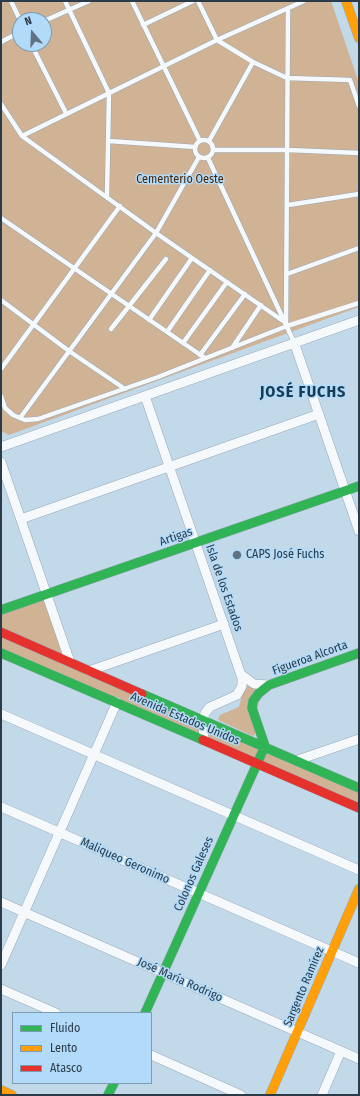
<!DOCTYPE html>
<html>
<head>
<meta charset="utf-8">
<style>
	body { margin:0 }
	#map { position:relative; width:360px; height:1096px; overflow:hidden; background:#c2d9ea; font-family:"Fira Sans Condensed",sans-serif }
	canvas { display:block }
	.frame { position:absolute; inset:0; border:2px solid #2b3b48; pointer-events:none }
	.legend { position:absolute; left:12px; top:1012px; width:140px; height:72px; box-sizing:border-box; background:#b2dbfa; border:1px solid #7c9bb3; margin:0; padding:5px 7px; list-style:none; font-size:12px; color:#2b3b48 }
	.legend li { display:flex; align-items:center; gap:8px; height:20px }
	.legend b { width:20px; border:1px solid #7c9bb3 }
	.north { position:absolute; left:12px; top:12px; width:40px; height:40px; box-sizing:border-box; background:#b2dbfa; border:1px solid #7c9bb3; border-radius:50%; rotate:341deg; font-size:11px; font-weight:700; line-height:16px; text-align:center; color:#2b3b48 }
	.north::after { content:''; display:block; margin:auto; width:14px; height:18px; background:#607281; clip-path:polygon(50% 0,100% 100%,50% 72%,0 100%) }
</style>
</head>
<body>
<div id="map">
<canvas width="360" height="1096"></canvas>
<div class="frame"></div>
<ul class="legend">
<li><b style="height:5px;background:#30b455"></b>Fluido</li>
<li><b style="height:5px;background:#ff9f0a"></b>Lento</li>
<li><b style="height:5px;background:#e5322d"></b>Atasco</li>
</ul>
<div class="north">N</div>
</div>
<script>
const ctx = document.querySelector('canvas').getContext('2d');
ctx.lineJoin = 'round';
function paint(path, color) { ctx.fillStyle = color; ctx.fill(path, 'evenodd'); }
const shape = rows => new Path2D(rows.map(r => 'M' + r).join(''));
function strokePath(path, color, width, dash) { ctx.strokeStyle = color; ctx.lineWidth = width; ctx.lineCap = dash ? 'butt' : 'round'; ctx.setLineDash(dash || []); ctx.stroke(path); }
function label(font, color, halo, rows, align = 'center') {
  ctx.font = font + ' "Fira Sans Condensed",sans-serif'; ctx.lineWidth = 3; ctx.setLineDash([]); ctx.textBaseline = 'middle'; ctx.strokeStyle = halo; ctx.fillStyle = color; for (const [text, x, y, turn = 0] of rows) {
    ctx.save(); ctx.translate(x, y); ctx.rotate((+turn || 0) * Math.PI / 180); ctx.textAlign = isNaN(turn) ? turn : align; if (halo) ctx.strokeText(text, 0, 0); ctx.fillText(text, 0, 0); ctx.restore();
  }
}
const green = shape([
	[1,1,331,1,359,83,359,307,9,435,1,431],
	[20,20,44,20,44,44,20,44],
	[46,595,68,661,359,788,359,808,1,653,1,610],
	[245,683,260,690,255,734,253,736,220,721,218,719,220,715,239,707]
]);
const lane = shape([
	[11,1,20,20],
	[65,1,109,93,107,196],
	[132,1,200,141],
	[198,1,217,40,253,62,287,78,350,80,359,106],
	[44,21,89,1],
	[143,25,193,1],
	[1,42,20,32],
	[31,44,66,113],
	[1,104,22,136,156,233,286,323],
	[22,136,217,40,304,1],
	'195 149a9 9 0 1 1 18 0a9 9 0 1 1-18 0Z',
	[109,141,195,147],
	[209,141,253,62],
	[213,150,288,150,359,153],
	[208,158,294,342],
	[288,205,359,194],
	[1,218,205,358],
	[287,274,359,248],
	[1,300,69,351,125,389],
	[149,320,192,258],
	[286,323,288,8],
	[111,329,166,259],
	[167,332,210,270],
	[183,343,227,282],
	[232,348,261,305],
	[200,355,245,294],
	[1,369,120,206],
	[1,396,5,408,13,415,25,420,38,419,158,377,287,326,359,303],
	[20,418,156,233,199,157]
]);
const street = shape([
	[294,342,359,531],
	[145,396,242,678,242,686,237,695,210,707,205,713,203,721,204,740],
	[1,447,359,320],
	[1,462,70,662],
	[21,519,319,414],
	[89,671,224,624],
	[242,675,254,684,269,685],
	[1,714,359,870],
	[298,760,359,739],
	[1,807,359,963],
	[1,902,359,1059],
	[1,965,117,702],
	[1,989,56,1013],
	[151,1055,241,1095],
	[322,1095,341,1051]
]);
const fast = shape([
	[1,610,359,486],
	[1,653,203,740],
	[142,694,359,788],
	[265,746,252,708,253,701,259,693,269,685,359,653],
	[145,1013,265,746],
	[108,1095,114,1083]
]);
const slow = shape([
	[346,1,359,38],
	[1,1090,12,1095],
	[270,1095,359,889]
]);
const jam = shape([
	[1,632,142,694],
	[203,740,359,808]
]);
const markers = [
	[237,555,5,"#607281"]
];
const parkNames = [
	["Cementerio Oeste",180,180]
];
const streetNames = [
	["Artigas",176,537,-19],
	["Isla de los Estados",224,588,71],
	["Figueroa Alcorta",310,658,-20],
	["Avenida Estados Unidos",185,719,23],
	["Maliqueo Geronimo",125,861,24],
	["Colonos Galeses",194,874,-66],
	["José María Rodrigo",180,980,24],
	["Sargento Ramírez",304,987,-67]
];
const poiNames = [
	["CAPS José Fuchs",246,555]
];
const districtNames = [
	["JOSÉ FUCHS",303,393]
];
paint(green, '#d0b295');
strokePath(lane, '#98a9b6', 5.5);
strokePath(street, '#98a9b6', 10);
strokePath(fast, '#98a9b6', 10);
strokePath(slow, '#98a9b6', 10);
strokePath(jam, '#98a9b6', 10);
strokePath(lane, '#f6f9fc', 4.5);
strokePath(street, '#f6f9fc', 9);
strokePath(fast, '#30b455', 9);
strokePath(slow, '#ff9f0a', 9);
strokePath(jam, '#e5322d', 9);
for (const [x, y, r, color] of markers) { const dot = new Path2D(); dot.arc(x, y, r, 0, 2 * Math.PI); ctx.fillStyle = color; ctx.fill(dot); strokePath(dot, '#b2dbfa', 1.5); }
label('12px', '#482708', '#b2dbfa', parkNames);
label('12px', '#2b3b48', '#b2dbfa', streetNames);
label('12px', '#2b3b48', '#b2dbfa', poiNames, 'left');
ctx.letterSpacing = '1px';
label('bold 16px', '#173d56', '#b2dbfa', districtNames);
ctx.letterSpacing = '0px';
</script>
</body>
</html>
